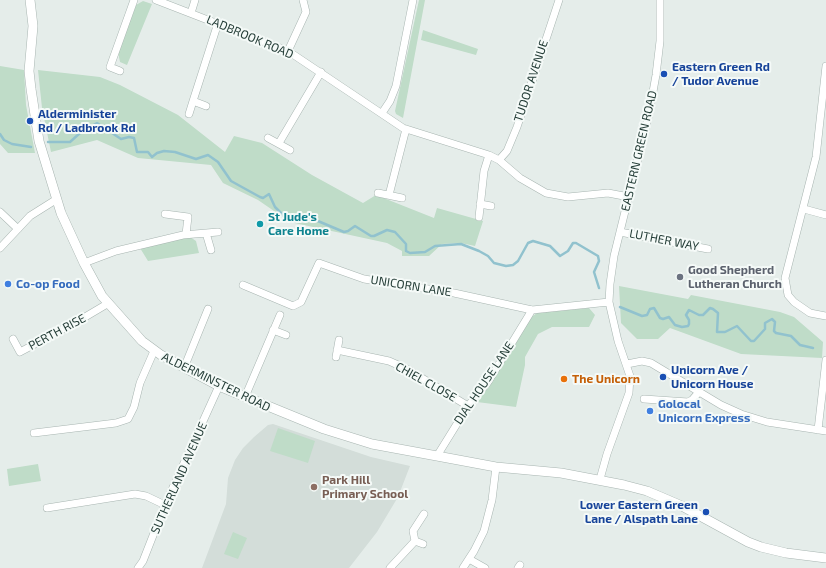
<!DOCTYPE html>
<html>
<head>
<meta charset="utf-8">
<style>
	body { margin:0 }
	canvas { display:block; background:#e5edea }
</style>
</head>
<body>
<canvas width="826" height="568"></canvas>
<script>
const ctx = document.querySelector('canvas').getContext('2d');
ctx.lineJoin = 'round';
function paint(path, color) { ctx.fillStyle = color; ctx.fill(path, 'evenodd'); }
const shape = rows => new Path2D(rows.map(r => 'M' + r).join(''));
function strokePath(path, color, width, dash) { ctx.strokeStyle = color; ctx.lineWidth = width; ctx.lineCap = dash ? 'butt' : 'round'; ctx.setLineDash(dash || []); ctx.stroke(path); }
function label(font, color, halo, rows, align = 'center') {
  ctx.font = font + ' "Exo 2",sans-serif'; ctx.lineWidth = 4; ctx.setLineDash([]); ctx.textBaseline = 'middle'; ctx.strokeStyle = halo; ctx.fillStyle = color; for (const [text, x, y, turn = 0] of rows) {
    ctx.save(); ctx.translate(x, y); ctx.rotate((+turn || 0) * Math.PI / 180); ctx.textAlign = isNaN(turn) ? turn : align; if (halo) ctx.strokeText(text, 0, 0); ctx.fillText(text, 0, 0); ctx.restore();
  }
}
const built = shape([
	[273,424,371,457,410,466,398,497,377,532,349,568,202,568,226,504,228,478,235,460,243,448,254,437,268,425]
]);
const green = shape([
	[419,0,425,0,403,118,396,114,395,111],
	[143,1,152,4,127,65,120,62,118,52,136,5],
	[423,30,478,49,476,55,421,40],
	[0,66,24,70,26,105,35,153,8,153,0,144],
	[38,70,100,77,120,85,178,115,225,152,234,136,262,143,312,175,363,203,376,195,434,218,437,208,483,221,475,246,461,243,442,244,429,256,402,256,402,251,387,243,290,222,258,200,223,183,211,165,138,158,97,140,51,152,42,108],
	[190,237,196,241,199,253,148,261,140,248],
	[619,286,688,299,691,295,780,312,794,317,823,342,822,358,741,354,670,328,658,339,637,339,621,323],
	[589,308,595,315,589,327,552,327,538,334,525,357,525,365,516,407,477,402,530,318,537,313],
	[278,428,315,441,308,463,270,451],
	[38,464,41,481,9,486,7,469],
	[233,532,247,538,238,559,224,554]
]);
const stream = shape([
	[0,134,4,140,12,144,31,147],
	[48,142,70,142,80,133,88,130,90,127,97,123,121,139,129,137,134,138,137,152,148,152,152,157,157,153,164,151,175,152,196,159,208,155,218,162,231,181,260,197,263,198,269,194,275,207,286,218,295,221,306,216,344,232,348,231,355,226,371,236,374,236,387,230,395,232,406,244,406,251,410,253,425,252,435,246,461,244,479,251,488,256,494,263,506,266,513,265,518,261,528,243,533,241,550,246,560,256,568,251,573,243,576,243,598,256,599,261,594,272,599,288],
	[620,307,642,316,647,315,650,309,654,308,660,318,663,319,669,317,675,325,682,327,688,326,689,324,689,320,686,315,689,310,699,315,703,315,710,308,713,309,718,313,717,332,725,332,737,326,751,341,754,341,765,329,765,323,772,319,775,322,774,331,776,333,791,336,800,345,813,348]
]);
const minor = shape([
	[156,0,288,51,403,128,489,155,499,160,520,178,546,193,568,197,608,193,629,197],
	[191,13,195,0],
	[288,51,306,12,303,0],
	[826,66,816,157,785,278,788,295,794,302,810,313,826,316],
	[120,71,110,67,134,0],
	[206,106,193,101,218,23],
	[382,113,390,101,396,86,413,0],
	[189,114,193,101],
	[268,138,290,150],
	[279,143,321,72],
	[499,160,507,151,517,127,559,0],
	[378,193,402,198],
	[389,195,406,129],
	[480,204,491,206],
	[804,209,826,215],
	[0,212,18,229],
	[165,214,188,217,186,234],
	[479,217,484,171,489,155],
	[620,232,708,249],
	[206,233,211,250],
	[0,248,30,216,57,199],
	[84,263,116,251,183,235,218,232],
	[243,285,293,306,301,302,319,263,364,279,454,293,532,310,609,302],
	[273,330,286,335],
	[13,339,20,352,80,320,107,304],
	[337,350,389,361,407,369,468,406],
	[336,357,339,340],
	[627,364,642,361,651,363,721,405,741,414,767,422,826,431],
	[184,368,208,309],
	[245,397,280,315],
	[644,399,688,402,692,400,699,392],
	[818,430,826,360],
	[34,433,116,423,128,419,134,407,140,383,154,351],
	[437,456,468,406,488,382,532,310],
	[600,479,607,454,629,393,630,376,618,341,609,302,610,284,614,256,649,114,656,75,660,41,660,0],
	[47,508,135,494,146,496,165,505],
	[415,541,423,544],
	[469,559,485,568],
	[138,568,143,561,165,505,219,386],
	[390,568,415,541,413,531,424,514],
	[463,568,474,551,484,531,492,500,496,467],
	[518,568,520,565]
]);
const tertiary = shape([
	[30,0,33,26,29,71,31,89,39,141,61,213,84,263,102,296,142,341,161,355,219,386,324,429,372,444,437,456,496,467,561,473,624,485,647,491,682,506,748,542,761,547,786,553,826,558]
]);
const markers = [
	[664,74,4,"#1a4fb4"],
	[30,121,4,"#1a4fb4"],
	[260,224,4,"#0f9aa8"],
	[680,277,4,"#6b7280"],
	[8,284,4,"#3f7fe0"],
	[663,377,4,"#1a4fb4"],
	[564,379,4,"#e8710a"],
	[650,411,4,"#3f7fe0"],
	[314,487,4,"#8d6e63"],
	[706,512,4,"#1a4fb4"]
];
const streetNames = [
	["LADBROOK ROAD",250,37,23],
	["TUDOR AVENUE",531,81,-72],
	["EASTERN GREEN ROAD",639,151,-77],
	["LUTHER WAY",664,240,11],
	["UNICORN LANE",411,286,9],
	["PERTH RISE",57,332,-28],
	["ALDERMINSTER ROAD",216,382,26],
	["CHIEL CLOSE",426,382,29],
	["DIAL HOUSE LANE",484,383,-56],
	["SUTHERLAND AVENUE",179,478,-66]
];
const transitNames = [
	["Eastern Green Rd",672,67],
	["/ Tudor Avenue",672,81],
	["Alderminister",38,114],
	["Rd / Ladbrook Rd",38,128],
	["Unicorn Ave /",671,370],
	["Unicorn House",671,384],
	["Lower Eastern Green",698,505,"right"],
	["Lane / Alspath Lane",698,519,"right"]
];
const cultureNames = [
	["St Jude's",268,217],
	["Care Home",268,231]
];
const worshipNames = [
	["Good Shepherd",688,270],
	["Lutheran Church",688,284]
];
const shopNames = [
	["Co-op Food",16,284],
	["Golocal",658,404],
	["Unicorn Express",658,418]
];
const foodNames = [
	["The Unicorn",572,379]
];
const educationNames = [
	["Park Hill",322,480],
	["Primary School",322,494]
];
paint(built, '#d3ddd9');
paint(green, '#bfdcc8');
strokePath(stream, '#91c2ce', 2.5);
strokePath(minor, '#a8b5b1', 8);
strokePath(tertiary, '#a8b5b1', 10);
strokePath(minor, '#fff', 7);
strokePath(tertiary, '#fff', 9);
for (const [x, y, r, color] of markers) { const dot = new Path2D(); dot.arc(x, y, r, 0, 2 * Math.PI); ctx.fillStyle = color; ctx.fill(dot); strokePath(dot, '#f5faf8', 1.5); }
label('12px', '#253e38', '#f5faf8', streetNames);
label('bold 12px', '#164399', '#f5faf8', transitNames, 'left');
label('bold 12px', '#0d838f', '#f5faf8', cultureNames, 'left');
label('bold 12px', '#5b616d', '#f5faf8', worshipNames, 'left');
label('bold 12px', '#366cbe', '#f5faf8', shopNames, 'left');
label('bold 12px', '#c56008', '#f5faf8', foodNames, 'left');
label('bold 12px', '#785e54', '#f5faf8', educationNames, 'left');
</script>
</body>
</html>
